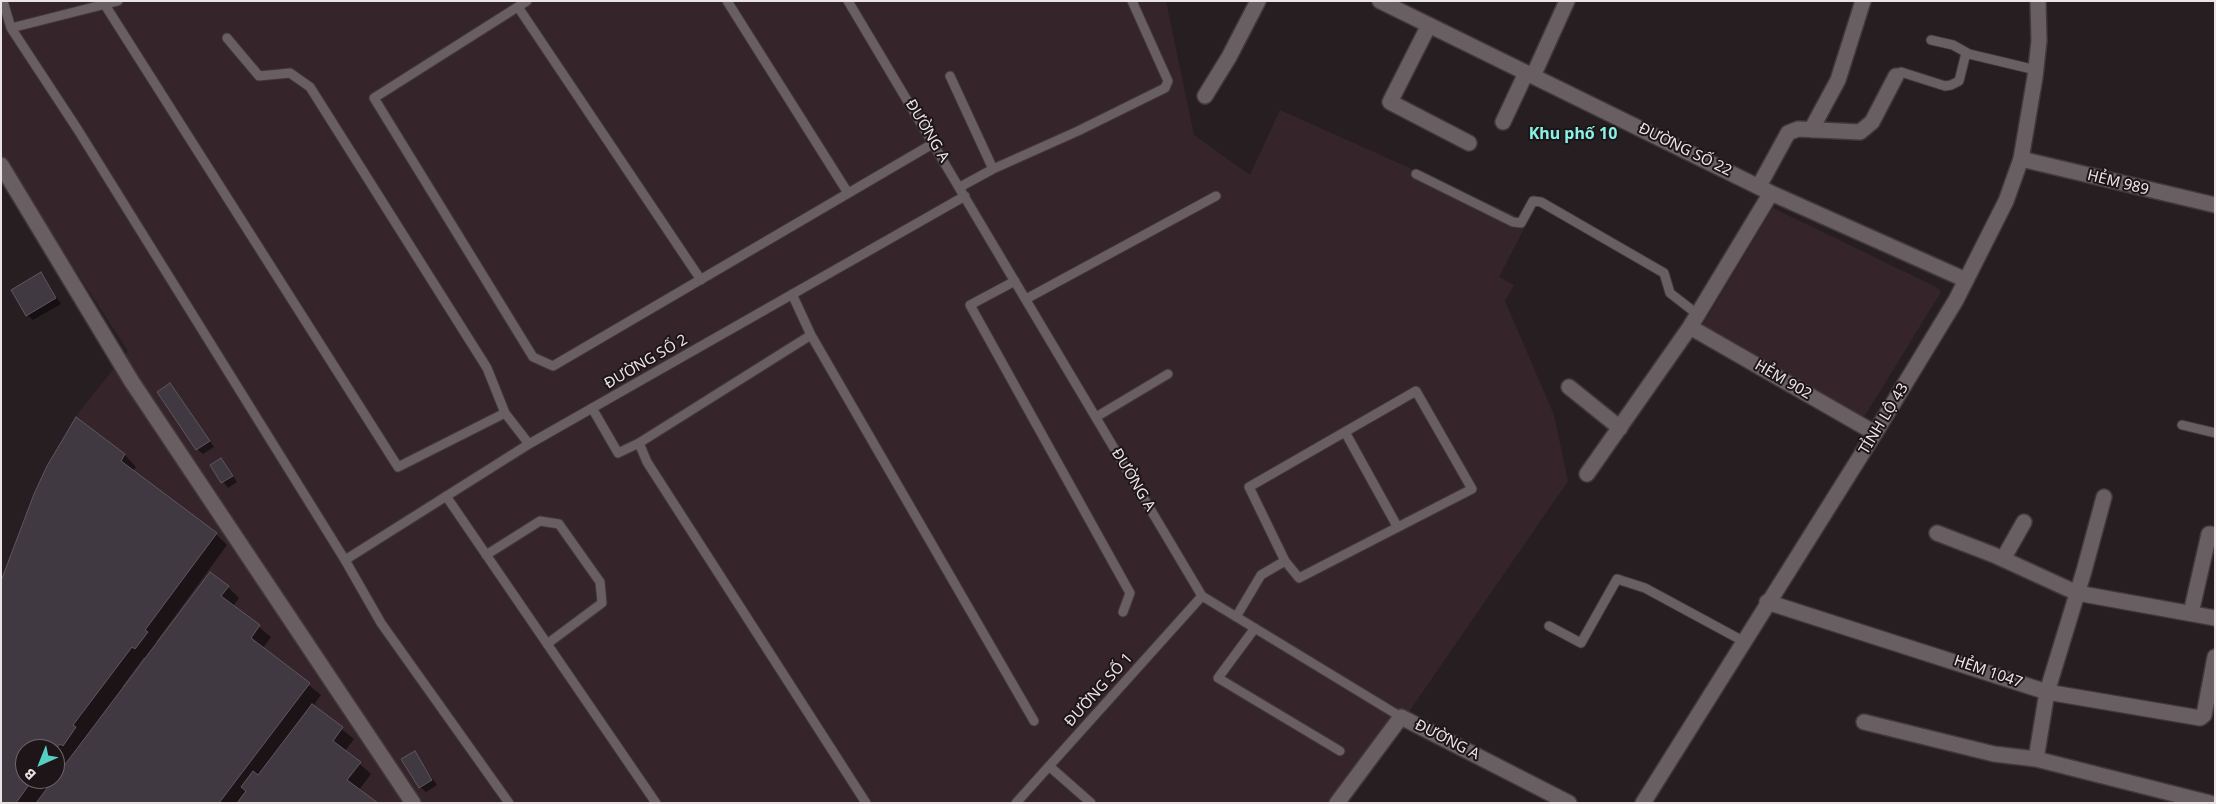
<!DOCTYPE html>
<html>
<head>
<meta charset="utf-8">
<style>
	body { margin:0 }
	#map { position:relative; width:2216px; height:804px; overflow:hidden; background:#271e21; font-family:"Noto Sans",sans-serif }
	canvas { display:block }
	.frame { position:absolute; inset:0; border:2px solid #ebe4e7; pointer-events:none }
	.north { position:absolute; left:15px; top:739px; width:50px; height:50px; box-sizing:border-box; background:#1d1518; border:1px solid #6f686b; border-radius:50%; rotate:224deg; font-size:14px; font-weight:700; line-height:20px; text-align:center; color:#ebe4e7 }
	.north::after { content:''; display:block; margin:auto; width:18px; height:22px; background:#57cec2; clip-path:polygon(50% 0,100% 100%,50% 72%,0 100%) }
</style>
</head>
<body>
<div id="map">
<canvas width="2216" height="804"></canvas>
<div class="frame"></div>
<div class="north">B</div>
</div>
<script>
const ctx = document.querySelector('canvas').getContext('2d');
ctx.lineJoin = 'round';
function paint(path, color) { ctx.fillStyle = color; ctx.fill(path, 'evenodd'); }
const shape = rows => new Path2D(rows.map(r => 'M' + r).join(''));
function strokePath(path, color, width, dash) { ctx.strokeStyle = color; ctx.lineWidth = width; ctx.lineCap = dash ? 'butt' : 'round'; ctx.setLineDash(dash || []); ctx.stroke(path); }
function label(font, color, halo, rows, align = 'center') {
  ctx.font = font + ' "Noto Sans",sans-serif'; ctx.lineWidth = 4; ctx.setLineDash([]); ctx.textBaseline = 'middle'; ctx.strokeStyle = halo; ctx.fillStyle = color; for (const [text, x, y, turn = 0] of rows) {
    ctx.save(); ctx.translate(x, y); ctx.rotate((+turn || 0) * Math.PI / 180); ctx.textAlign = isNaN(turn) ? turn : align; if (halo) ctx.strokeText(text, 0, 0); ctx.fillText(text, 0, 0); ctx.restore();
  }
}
const built = shape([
	[1,1,1166,1,1194,135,1250,175,1280,110,1528,221,1499,277,1514,285,1505,301,1554,415,1568,481,1346,803,1,803,1,581,34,494,47,466,79,412,128,351,1,156],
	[25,749,55,749,55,779,25,779],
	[1773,208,1936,287,1941,292,1861,422,1702,326]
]);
const shadow = shape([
	[41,274,61,304,33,320,27,315],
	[170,385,214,447,203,454,197,449],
	[76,419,125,455,136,467,133,471,216,534,227,545,156,642,158,644,228,587,239,598,233,606,271,637,263,648,321,695,313,706,354,739,345,751,371,774,359,790,376,803,1,803],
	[144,657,146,659,124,688,122,687],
	[25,749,55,749,55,779,25,779],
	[221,459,237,482,228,488,211,465],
	[414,752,437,785,426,792,420,787]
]);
const building = shape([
	[41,272,56,298,26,316,11,290,41,272],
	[170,383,210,441,196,450,157,392,170,383],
	[76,417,125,454,121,461,217,533,145,630,148,632,135,649,132,647,73,725,76,727,63,746,60,744,55,750,25,749,25,779,33,779,16,803,1,803,1,581,34,494,47,466,76,417],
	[221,458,233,476,221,483,210,465,221,458],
	[210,572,229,586,221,596,260,625,251,638,310,683,219,803,36,803,210,572],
	[312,704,343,727,333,741,361,762,347,780,378,803,237,803,246,791,241,787,253,771,258,775,312,704],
	[415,751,432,780,419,788,401,759,415,751]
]);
const lane = shape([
	[3,1,11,28,78,130,345,560,381,623,509,803],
	[527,1,374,98,533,357,553,366,934,143],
	[727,1,848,193],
	[848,1,1202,596,1401,717],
	[105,5,398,467,505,413,529,444],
	[518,7,701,280],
	[11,28,118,1],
	[227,38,259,76,290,73,310,87,487,368,505,413],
	[1931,40,1953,45,1969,54,2036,70],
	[950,76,993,169,960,187],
	[1896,76,1901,72,1945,86,1951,85,1959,81,1966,53],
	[993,169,1078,131,1165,88,1168,81,1132,1],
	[1416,174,1513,222,1521,223,1533,201,1541,202,1664,273,1670,293,1697,314],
	[1015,281,970,305,1130,593,1123,612],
	[792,294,811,335],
	[1026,299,1216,196],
	[592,408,618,453,639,443],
	[1096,417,1168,374],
	[2182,425,2215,433],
	[1345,432,1397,526],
	[446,496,656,803],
	[486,555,540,521,559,524,600,582,602,603,547,644],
	[345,560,529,444,965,196],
	[1236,617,1261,575,1285,561,1249,487,1416,391,1472,489,1299,578,1285,561],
	[1549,626,1581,643,1617,579,1645,588,1743,641],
	[1255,628,1218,678,1340,751],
	[1049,766,1091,803],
	[866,803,647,462,639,443,811,335,1034,721],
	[1016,803,1202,596]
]);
const street = shape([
	[1380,1,1771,193,1966,280],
	[1429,25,1390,102,1469,143],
	[1533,76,1567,1],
	[1205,96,1229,57,1258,1],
	[1503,122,1526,73],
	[1811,130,1838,80,1863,1],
	[2021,159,2215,205],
	[1,165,132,382,413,803],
	[1759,186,1788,133,1798,129,1860,132,1872,122,1896,76],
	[1690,327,1875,433],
	[1569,387,1620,428],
	[1587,474,1690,327,1771,193],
	[1937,533,1994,555,2077,593,2215,618],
	[2003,559,2024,522],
	[1767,602,2047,692,2200,718,2204,715,2215,657],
	[2191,613,2209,534,2215,535],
	[1864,722,1994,754,2036,759,2210,803],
	[2036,759,2047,692,2084,571,2104,497],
	[1337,803,1401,717,1569,803]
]);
const secondary = shape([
	[1643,803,1875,433,1956,300,2006,201,2021,159,2035,77,2039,41,2038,1]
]);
const streetNames = [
	["ĐƯỜNG A",927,131,59],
	["ĐƯỜNG SỐ 22",1685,150,26],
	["HẺM 989",2118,183,14],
	["ĐƯỜNG SỐ 2",646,362,-30],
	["HẺM 902",1783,380,30],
	["TỈNH LỘ 43",1884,419,-59],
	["ĐƯỜNG A",1133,480,59],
	["HẺM 1047",1988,672,19],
	["ĐƯỜNG SỐ 1",1099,690,-48],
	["ĐƯỜNG A",1447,740,27]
];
const neighbourhoodNames = [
	["Khu phố 10",1573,134]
];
paint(built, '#35252b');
paint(shadow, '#0007');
paint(building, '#403941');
strokePath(building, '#5e575f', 1);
strokePath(lane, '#40383b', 11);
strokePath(street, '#40383b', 18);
strokePath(secondary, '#40383b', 18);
strokePath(lane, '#695e62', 9);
strokePath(street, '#695e62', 15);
strokePath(secondary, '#695e62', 15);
label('15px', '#ebe4e7', '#1d1518', streetNames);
label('bold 16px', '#89f2e6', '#1d1518', neighbourhoodNames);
</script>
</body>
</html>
